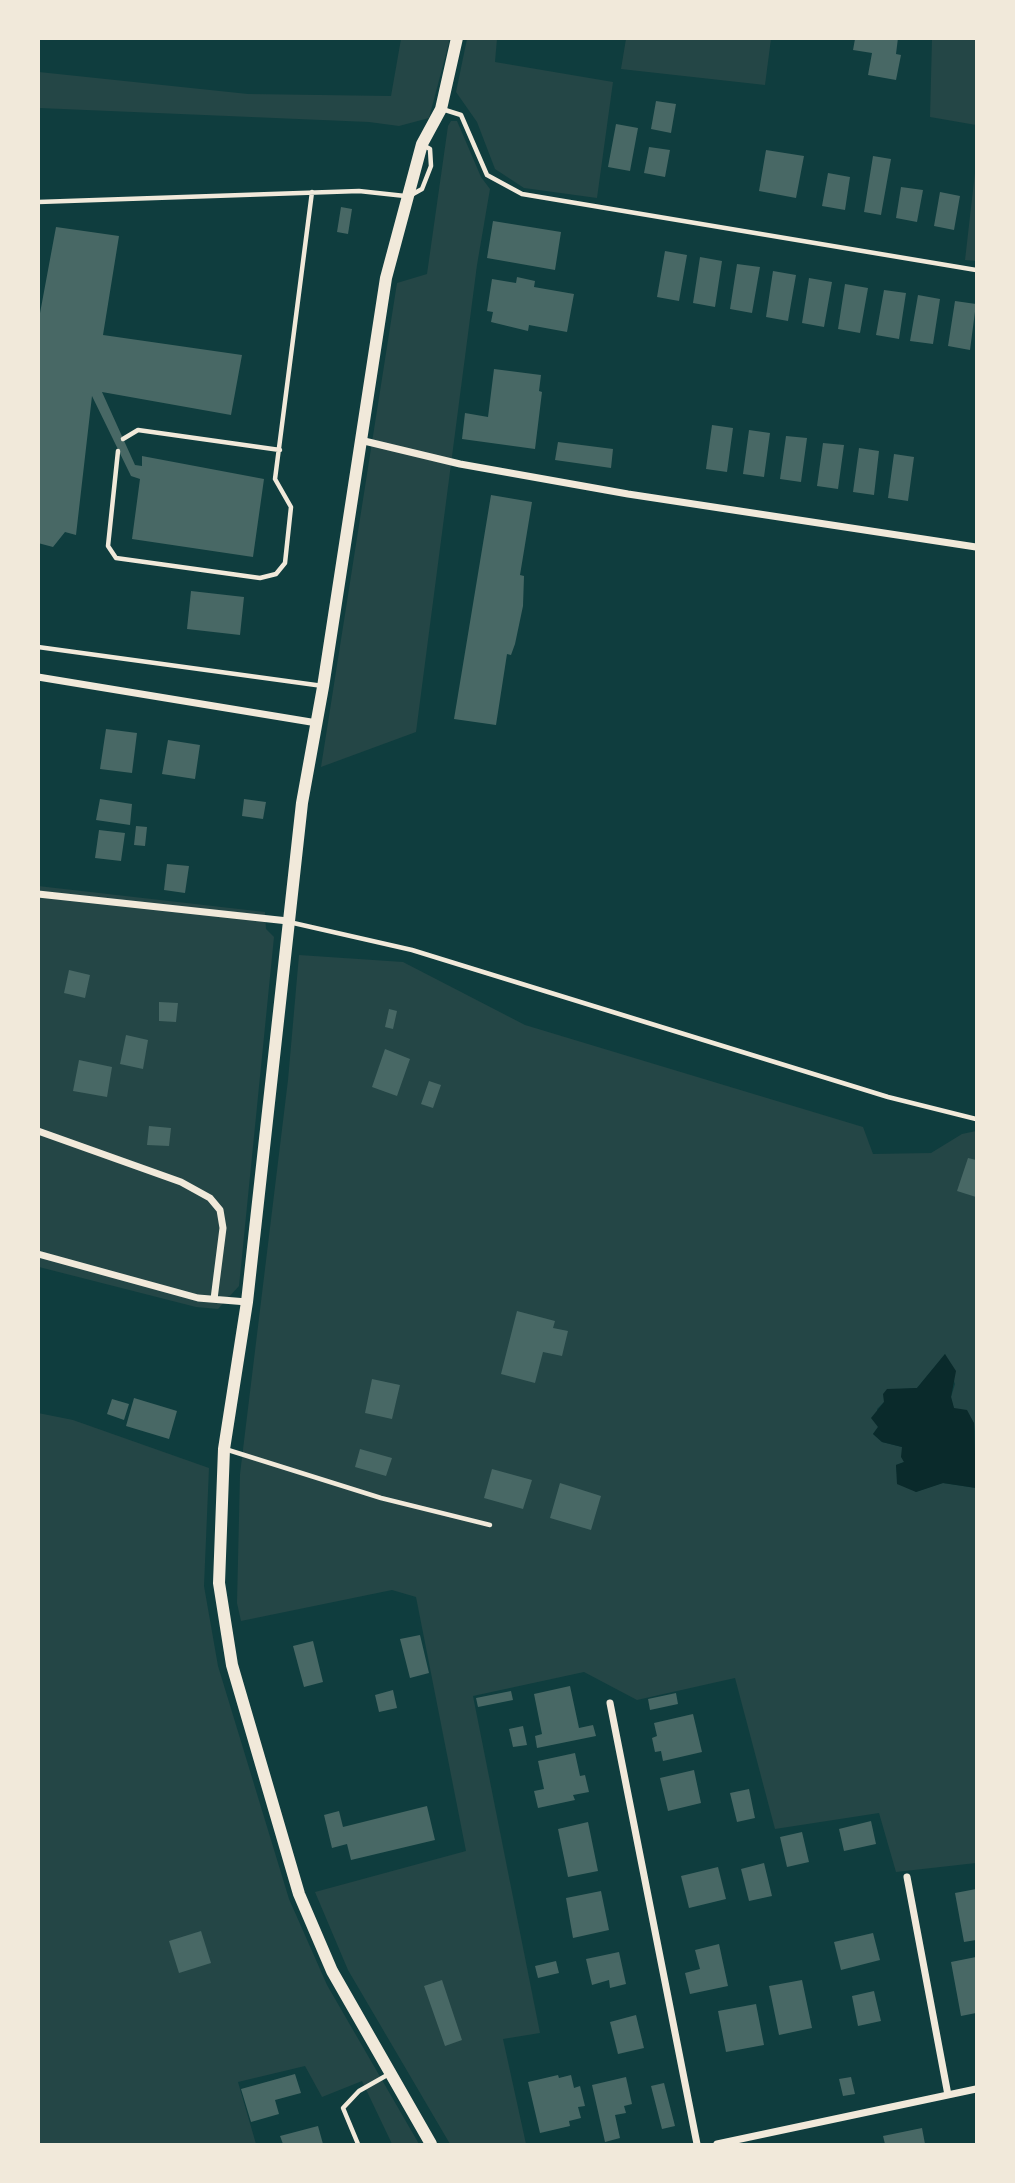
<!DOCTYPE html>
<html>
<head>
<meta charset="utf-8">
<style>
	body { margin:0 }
	#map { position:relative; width:1015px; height:2183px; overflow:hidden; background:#0f3d3e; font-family:"Fira Sans",sans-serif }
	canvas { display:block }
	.frame { position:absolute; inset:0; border:40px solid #f1e9da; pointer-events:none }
</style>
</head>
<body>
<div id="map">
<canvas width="1015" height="2183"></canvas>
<div class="frame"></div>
</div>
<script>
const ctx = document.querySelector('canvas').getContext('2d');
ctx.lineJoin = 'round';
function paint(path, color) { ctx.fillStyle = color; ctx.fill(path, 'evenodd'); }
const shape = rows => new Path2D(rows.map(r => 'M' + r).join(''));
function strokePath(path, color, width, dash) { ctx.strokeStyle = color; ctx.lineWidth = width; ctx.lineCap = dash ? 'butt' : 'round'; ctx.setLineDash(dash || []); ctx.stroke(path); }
const green = shape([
	[401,39,450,39,429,118,399,126,369,122,39,108,39,72,248,94,391,96],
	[467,39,497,39,495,62,613,82,597,198,524,188,495,169,477,122,456,92],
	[626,39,771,39,765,85,621,69],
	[932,39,976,39,976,125,930,117],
	[451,121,457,121,481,177,490,189,477,265,416,732,321,767,397,283,427,274,448,126],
	[976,164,976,261,965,260],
	[38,886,265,912,266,929,274,937,239,1286,218,1309,196,1307,39,1267],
	[299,955,403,962,525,1025,863,1127,873,1154,931,1153,962,1134,976,1131,976,1441,974,1423,954,1409,951,1397,955,1384,945,1354,917,1388,887,1390,884,1402,877,1409,878,1427,873,1434,882,1442,902,1447,904,1462,896,1465,897,1474,916,1492,943,1483,976,1488,976,1863,896,1872,879,1813,775,1829,735,1678,637,1700,584,1672,473,1696,540,2033,503,2039,526,2144,450,2144,348,1970,315,1892,466,1851,416,1597,392,1590,241,1621,237,1603,240,1474,288,1080],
	[38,1413,73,1420,209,1468,204,1586,218,1666,289,1899,327,1985,419,2144,392,2144,362,2081,322,2097,305,2066,238,2082,256,2144,39,2144]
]);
const water = shape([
	[945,1354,956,1371,951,1397,954,1408,967,1410,974,1423,976,1488,943,1483,916,1492,897,1484,896,1465,904,1462,901,1457,902,1447,882,1442,873,1434,878,1427,871,1418,884,1402,883,1394,887,1389,917,1388]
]);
const building = shape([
	[898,38,896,54,901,55,896,80,868,75,872,53,853,50,855,39],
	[656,101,676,104,671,133,651,129],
	[616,124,638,128,630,171,608,167],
	[649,147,670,150,665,177,644,173],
	[766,150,804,156,796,198,759,191],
	[873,156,891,159,881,215,864,212],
	[828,173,850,177,845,210,822,206],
	[901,187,923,190,917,222,896,218],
	[940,192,960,196,954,230,934,226],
	[341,207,352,209,348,234,337,232],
	[493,221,561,232,555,270,487,258],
	[56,227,119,236,103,335,242,355,231,415,102,392,135,465,142,466,142,456,264,479,253,557,132,539,140,479,131,476,92,396,76,535,65,532,53,547,38,543,38,324],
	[665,251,687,255,679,301,657,297],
	[700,257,722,261,715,307,693,303],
	[737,264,760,267,752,313,730,309],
	[773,271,796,275,788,321,766,317],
	[517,277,535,281,534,287,574,294,567,332,529,325,528,331,491,322,493,312,487,311,492,279,516,283],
	[809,278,832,282,824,327,802,323],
	[845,284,868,288,860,333,838,329],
	[884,290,906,293,899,339,876,335],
	[918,295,940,299,933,344,910,341],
	[955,301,976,304,970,350,948,346],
	[494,369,541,375,539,391,542,392,535,449,462,439,465,413,488,417],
	[712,425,733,428,727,472,706,469],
	[749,430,770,433,764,477,743,474],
	[786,436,807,438,801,482,780,479],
	[558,442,613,449,611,468,555,460],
	[823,443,844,445,838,489,817,486],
	[859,448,879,451,874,495,853,492],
	[894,454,914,457,908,501,888,498],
	[491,495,532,502,520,575,524,576,523,606,515,644,511,655,507,654,496,725,454,719],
	[191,591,244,597,240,635,187,629],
	[106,729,137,733,132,773,100,769],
	[168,740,200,745,195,779,162,774],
	[100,799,132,804,130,825,96,820],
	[244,799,266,802,263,819,242,816],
	[136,826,147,827,145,846,134,845],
	[99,830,125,833,121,861,95,858],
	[167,864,189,866,185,893,164,890],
	[69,970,90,975,85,998,64,993],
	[159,1002,178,1003,176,1022,159,1021],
	[389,1009,397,1011,393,1029,385,1027],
	[126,1035,148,1040,143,1069,120,1064],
	[385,1049,410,1059,397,1096,372,1087],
	[79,1060,112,1067,107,1097,73,1091],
	[429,1081,441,1085,433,1108,421,1104],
	[149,1126,171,1128,169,1146,147,1145],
	[968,1158,976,1160,976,1197,957,1191],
	[517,1311,555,1321,553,1328,568,1331,562,1356,543,1352,535,1383,501,1374],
	[372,1379,400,1385,392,1419,365,1413],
	[134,1398,177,1411,169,1439,126,1426],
	[112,1399,129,1404,124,1420,107,1414],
	[360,1449,392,1458,386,1476,355,1467],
	[492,1469,532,1480,523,1509,484,1498],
	[560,1483,601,1496,591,1530,550,1518],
	[420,1635,429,1673,410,1678,400,1639],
	[313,1641,323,1682,304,1687,293,1646],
	[570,1686,579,1728,593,1725,596,1736,537,1748,535,1736,542,1734,534,1694],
	[393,1690,397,1708,379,1712,375,1695],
	[511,1691,513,1700,478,1707,476,1698],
	[676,1693,678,1704,650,1710,648,1699],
	[693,1714,702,1752,663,1761,661,1751,655,1752,652,1738,657,1736,654,1723],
	[523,1726,527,1745,513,1747,509,1729],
	[575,1753,580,1776,585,1775,589,1792,573,1795,575,1800,538,1808,534,1791,544,1789,538,1761],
	[694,1770,701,1803,668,1811,660,1778],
	[749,1789,755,1818,737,1822,730,1793],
	[427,1806,435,1840,351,1860,347,1844,332,1848,324,1815,339,1811,343,1827],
	[871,1821,876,1844,844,1851,839,1829],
	[588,1822,598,1871,568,1877,558,1829],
	[802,1832,809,1862,787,1867,780,1837],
	[764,1863,772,1896,749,1901,741,1869],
	[718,1867,726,1899,689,1908,681,1876],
	[976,1889,976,1940,964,1942,955,1893],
	[601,1891,609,1930,573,1938,566,1898],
	[201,1931,211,1963,179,1973,169,1941],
	[873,1933,880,1960,841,1970,834,1942],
	[719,1944,728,1986,690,1994,685,1973,700,1969,695,1950],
	[619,1952,626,1984,610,1988,609,1980,592,1985,586,1959],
	[976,1957,976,2013,961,2016,951,1962],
	[556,1961,559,1973,538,1978,535,1966],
	[442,1980,462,2040,445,2046,424,1986],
	[802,1980,812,2028,779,2035,769,1986],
	[874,1991,881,2021,858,2026,852,1996],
	[756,2004,764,2045,726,2052,718,2011],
	[636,2015,644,2048,618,2054,610,2022],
	[295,2074,301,2093,275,2100,279,2114,251,2122,241,2089],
	[558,2075,559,2078,571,2075,574,2088,580,2086,585,2106,578,2107,581,2118,569,2121,570,2126,540,2133,528,2082],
	[626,2077,632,2104,624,2106,626,2113,615,2115,620,2138,605,2142,592,2085],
	[851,2077,855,2094,843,2096,839,2079],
	[664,2083,675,2126,662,2129,651,2086],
	[318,2126,323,2144,283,2144,280,2136],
	[922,2128,925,2144,885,2144,883,2136]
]);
const service = shape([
	[442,109,461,115,487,175,522,194,976,270],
	[413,194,422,189,431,166,430,149,423,145],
	[38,202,359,191,405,196],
	[123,439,138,430,280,450],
	[118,451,108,546,116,558,260,578,276,574,285,563,291,507,275,479,312,192],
	[38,647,323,686],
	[289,922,412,950,888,1097,976,1119],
	[225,1449,381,1498,490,1525],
	[358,2144,343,2108,359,2091,389,2074]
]);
const minor = shape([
	[360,440,460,464,628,494,976,547],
	[38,677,317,723],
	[38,894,288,921],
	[38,1131,181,1182,210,1198,220,1210,223,1228,214,1299],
	[38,1254,198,1298,247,1302],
	[610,1703,697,2144],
	[907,1877,948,2095],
	[717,2144,976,2089]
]);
const tertiary = shape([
	[431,2144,332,1971,299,1894,232,1665,219,1583,224,1449,247,1302,302,803,323,687,386,278,422,144,441,109,457,38]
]);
paint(green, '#244646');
paint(water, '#0a2a2b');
paint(building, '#486865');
strokePath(service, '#f1e9da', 4.5);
strokePath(minor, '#f1e9da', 7);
strokePath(tertiary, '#f1e9da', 12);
</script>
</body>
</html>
